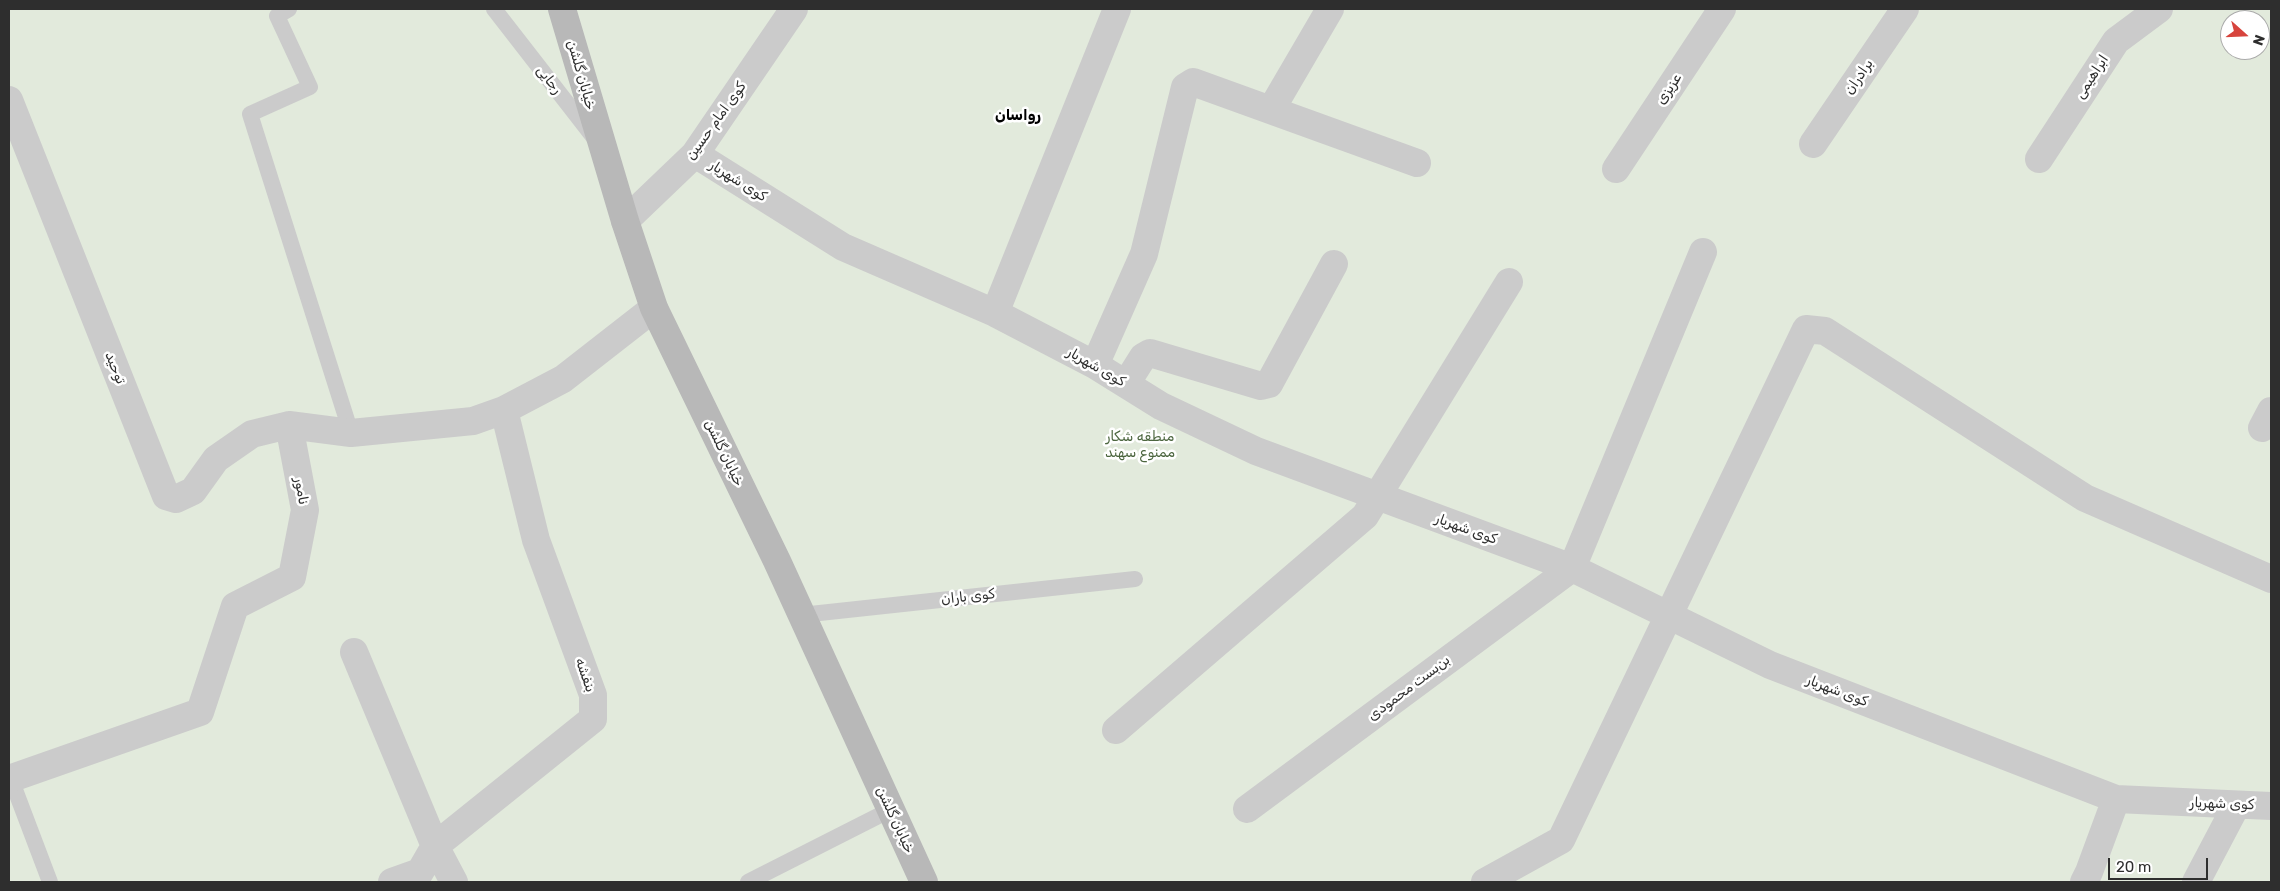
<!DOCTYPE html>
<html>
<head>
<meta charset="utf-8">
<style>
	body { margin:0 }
	#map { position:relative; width:2280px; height:891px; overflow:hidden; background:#fff; font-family:Rubik,sans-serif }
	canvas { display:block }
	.frame { position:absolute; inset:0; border:10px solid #2e2e2e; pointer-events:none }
	.north { position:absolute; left:2220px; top:10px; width:50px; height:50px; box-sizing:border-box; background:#fff; border:1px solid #ababab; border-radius:50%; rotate:110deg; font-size:14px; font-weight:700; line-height:20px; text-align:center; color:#2e2e2e }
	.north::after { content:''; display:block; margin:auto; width:18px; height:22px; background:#d7443d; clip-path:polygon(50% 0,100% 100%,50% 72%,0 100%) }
	.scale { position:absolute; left:2108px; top:858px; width:100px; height:22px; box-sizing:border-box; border:2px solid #2e2e2e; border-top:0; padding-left:6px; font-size:15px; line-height:18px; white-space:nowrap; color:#2e2e2e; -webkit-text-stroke:4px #fff; paint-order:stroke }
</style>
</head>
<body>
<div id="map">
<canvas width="2280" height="891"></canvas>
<div class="frame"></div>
<div class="north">N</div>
<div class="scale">20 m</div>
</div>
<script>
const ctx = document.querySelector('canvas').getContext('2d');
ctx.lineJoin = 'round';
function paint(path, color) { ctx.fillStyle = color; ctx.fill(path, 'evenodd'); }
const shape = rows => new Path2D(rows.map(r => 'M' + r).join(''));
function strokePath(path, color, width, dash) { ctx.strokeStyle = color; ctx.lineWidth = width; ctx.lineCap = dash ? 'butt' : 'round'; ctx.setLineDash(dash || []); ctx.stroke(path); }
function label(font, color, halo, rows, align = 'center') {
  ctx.font = font + ' Rubik,"Noto Sans Arabic",sans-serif'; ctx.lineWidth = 5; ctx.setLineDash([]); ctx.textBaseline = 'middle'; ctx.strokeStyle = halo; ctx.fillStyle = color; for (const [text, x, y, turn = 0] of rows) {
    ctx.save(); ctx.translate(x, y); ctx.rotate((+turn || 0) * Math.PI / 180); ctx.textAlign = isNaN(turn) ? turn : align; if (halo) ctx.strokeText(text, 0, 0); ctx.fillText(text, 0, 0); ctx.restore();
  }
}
const green = shape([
	[9,9,2271,9,2271,882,9,882],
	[2230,20,2260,20,2260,50,2230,50]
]);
const lane = shape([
	[289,9,277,16,310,87,250,114,351,433],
	[494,9,595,139],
	[801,615,1135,579],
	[11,779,50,882],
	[748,882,890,810]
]);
const street = shape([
	[9,100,166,496,176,499,193,491,216,459,252,434,289,425,351,433,473,421,504,410,563,379,654,308],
	[1271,110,1330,9],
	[1813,144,1905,9],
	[695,154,843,247,995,313,1095,365,1161,406,1256,451,1572,568,1770,665,2116,799,2271,806],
	[2039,159,2116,41,2159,9],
	[1616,169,1722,9],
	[625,221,695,154,794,9],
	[995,313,1117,9],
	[1095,365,1144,254,1185,87,1193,82,1417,163],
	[1126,384,1143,357,1150,353,1261,386,1269,384,1334,264],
	[2262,428,2271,411],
	[354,652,435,846,454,882],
	[1116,730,1365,516,1509,282],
	[9,779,200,712,235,606,292,577,305,510,289,425],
	[1247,809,1572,568,1703,252],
	[392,882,420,872,435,846,593,719,593,695,536,540,504,410],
	[1485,882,1561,840,1806,329,1825,331,2085,498,2271,579],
	[2084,882,2089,872,2116,799],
	[2196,882,2236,806]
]);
const secondary = shape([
	[562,9,625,221,654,308,777,561,924,882]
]);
const streetNames = [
	["خیابان گلشن",581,75,74],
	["برادران",1859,77,-56],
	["ابراهیمی",2092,77,-57],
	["رجایی",549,80,52],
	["عزیزی",1669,89,-56],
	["کوی امام حسین",716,121,-54],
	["کوی شهریار",738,181,32],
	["کوی شهریار",1096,367,30],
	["توحید",115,368,68],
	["خیابان گلشن",724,453,64],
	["نامور",301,491,80],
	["کوی شهریار",1466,529,20],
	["کوی باران",968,597,-6],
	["بنفشه",585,675,71],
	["بن‌بست محمودی",1409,688,-37],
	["کوی شهریار",1837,691,21],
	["کوی شهریار",2222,804,2],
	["خیابان گلشن",895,820,65]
];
const parkNames = [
	["منطقه شکار",1140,437],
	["ممنوع سهند",1140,453]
];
const neighbourhoodNames = [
	["رواسان",1018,116]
];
paint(green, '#e2eadc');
strokePath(lane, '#cbcbcb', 16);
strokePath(street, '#cbcbcb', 28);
strokePath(secondary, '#b8b8b8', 28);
label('14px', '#2e2e2e', '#fff', streetNames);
label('14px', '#4c663f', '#fff', parkNames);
label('bold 15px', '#000', '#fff', neighbourhoodNames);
</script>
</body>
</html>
